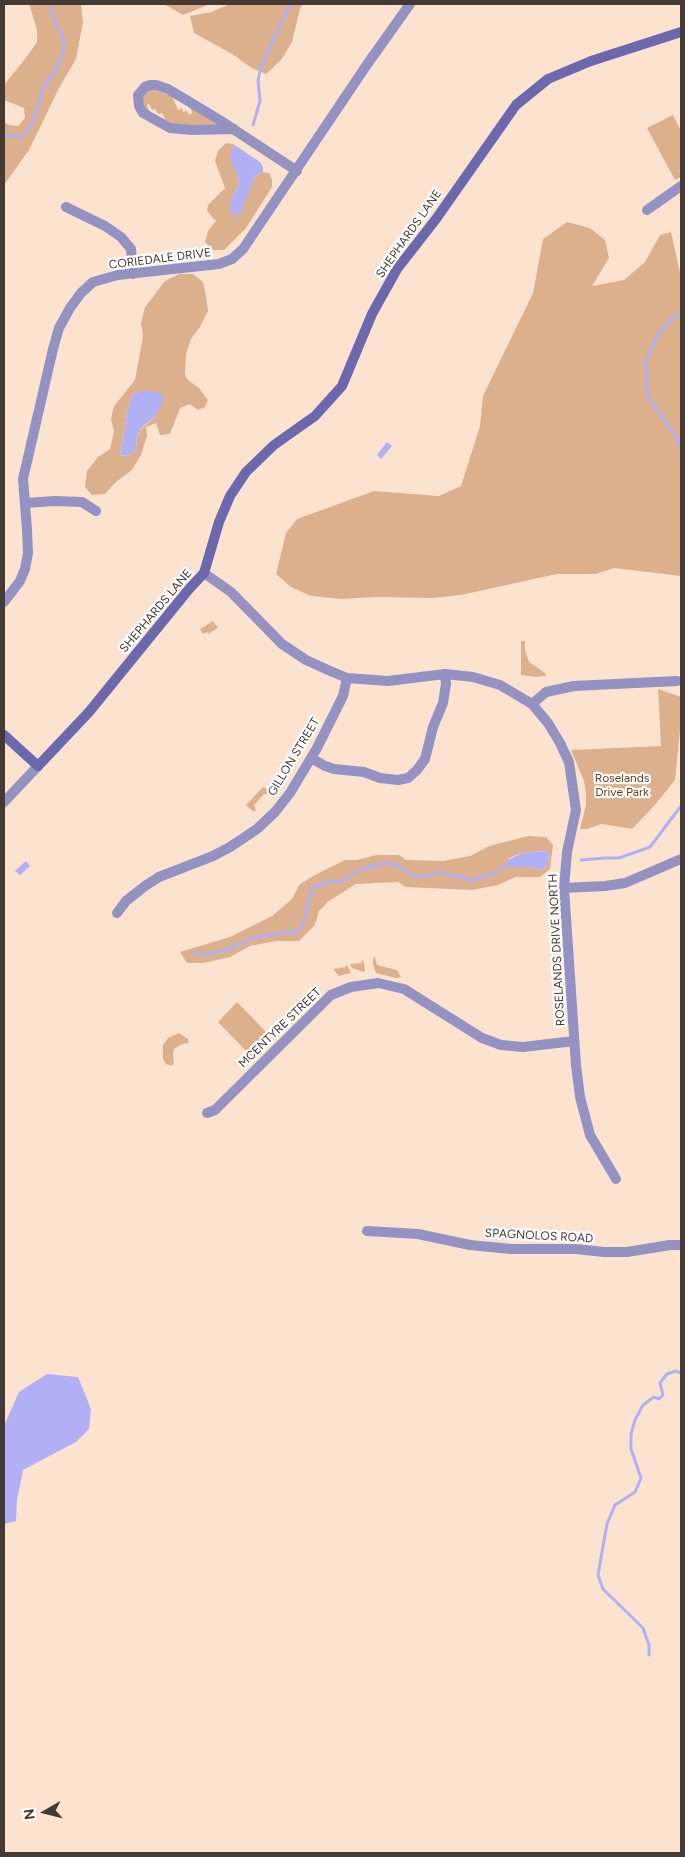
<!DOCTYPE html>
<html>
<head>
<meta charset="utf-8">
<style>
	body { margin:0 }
	#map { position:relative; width:685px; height:1857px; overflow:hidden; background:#fce3d0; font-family:Figtree,sans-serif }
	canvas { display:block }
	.frame { position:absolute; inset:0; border:5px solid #443a33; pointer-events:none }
	.north { position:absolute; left:20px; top:1787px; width:50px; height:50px; -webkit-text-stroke:4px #fff; paint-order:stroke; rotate:262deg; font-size:14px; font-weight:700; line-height:20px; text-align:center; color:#443a33 }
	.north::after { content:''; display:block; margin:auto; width:18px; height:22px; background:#443a33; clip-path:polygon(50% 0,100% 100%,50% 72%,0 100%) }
</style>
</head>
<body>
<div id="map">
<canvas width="685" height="1857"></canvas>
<div class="frame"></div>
<div class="north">N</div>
</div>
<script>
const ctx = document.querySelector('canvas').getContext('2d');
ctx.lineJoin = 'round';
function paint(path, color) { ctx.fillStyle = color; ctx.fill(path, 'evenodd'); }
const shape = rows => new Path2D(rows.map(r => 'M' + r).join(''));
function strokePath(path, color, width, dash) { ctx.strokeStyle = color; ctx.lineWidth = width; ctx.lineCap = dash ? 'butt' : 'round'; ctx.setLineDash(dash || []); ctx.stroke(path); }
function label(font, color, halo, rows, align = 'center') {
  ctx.font = font + ' Figtree,sans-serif'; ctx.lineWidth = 4.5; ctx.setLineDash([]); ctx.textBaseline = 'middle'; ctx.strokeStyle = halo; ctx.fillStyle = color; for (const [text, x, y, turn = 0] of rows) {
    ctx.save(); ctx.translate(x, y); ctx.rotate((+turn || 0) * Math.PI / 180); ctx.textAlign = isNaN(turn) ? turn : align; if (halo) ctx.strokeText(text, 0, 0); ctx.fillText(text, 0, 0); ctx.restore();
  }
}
const green = shape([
	[29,4,81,4,83,22,76,59,58,90,29,150,4,185,4,122,9,125,18,126,25,118,24,108,4,100,4,85,28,55,37,42,37,30],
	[164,4,210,4,183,15],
	[230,4,303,4,300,9,292,42,281,60,266,74,252,68,232,54,194,33,190,16,211,12],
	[152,89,172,96,178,110,182,108,183,112,187,111,189,115,192,113,190,106,222,126,187,127,167,123,162,113,158,114,155,109,152,110,149,104,147,105,150,113,144,107,142,97,144,93],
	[673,115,681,131,681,177,675,180,647,128],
	[226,143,233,144,231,161,238,175,239,186,231,198,248,192,255,176,263,172,269,173,272,179,272,187,246,228,224,250,213,250,205,242,208,231,216,221,207,211,208,205,225,188,215,161,218,151],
	[567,222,590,228,605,240,609,258,592,286,624,280,645,262,660,235,671,232,681,277,681,576,614,568,596,574,557,574,461,595,433,598,375,597,341,599,311,596,291,587,276,574,286,533,297,519,374,491,439,496,461,486,480,426,483,396,533,293,543,239],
	[179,274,193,274,203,282,206,296,208,311,200,327,191,339,186,354,185,374,188,380,199,388,208,400,205,407,198,410,190,404,180,408,170,434,160,435,156,423,146,427,147,436,141,455,132,470,116,482,105,494,92,495,85,487,87,471,98,457,110,449,114,431,111,419,114,406,135,380,143,336,141,323,145,307,165,281],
	[145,391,155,417,143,427,137,436,136,450,127,456,120,455,128,408,133,394],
	[213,621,218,628,208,634,207,632,203,634,200,629],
	[521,641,525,641,525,650,529,662,545,673,546,675,545,676,536,677,521,675],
	[658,689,681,697,681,721,675,780,655,805,632,829,602,824,587,829,580,829,586,805,586,793,584,781,571,750,661,746],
	[263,787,271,791,268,794,264,794,254,805,256,810,254,812,246,805],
	[528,836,546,837,553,845,550,869,540,877,516,877,498,885,472,890,406,887,398,882,356,884,329,901,319,911,315,925,299,941,276,941,250,946,230,957,204,963,187,963,180,952,230,937,272,916,292,899,299,885,313,876,345,860,357,860,376,855,399,855,406,860,443,861,470,856,489,846],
	[546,851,549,854,548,865,542,870,528,867,510,867,508,859,514,856,522,853],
	[375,957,377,965,397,970,401,977,396,978,376,973,373,965,373,958],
	[363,959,365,970,364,972,352,968,350,964,361,963],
	[347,965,351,973,339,976,333,969,345,967],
	[237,1002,273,1039,253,1058,218,1022],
	[179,1033,188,1039,189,1043,182,1044,174,1049,173,1056,174,1063,172,1066,166,1064,163,1059,163,1045,168,1038]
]);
const water = shape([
	[233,144,260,162,263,167,263,172,255,176,240,214,233,215,230,209,231,198,239,186,238,175,230,161],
	[144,391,158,392,164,396,161,406,155,417,143,426,137,436,136,450,127,456,120,455,128,408,133,394],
	[387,442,392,446,381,459,377,455],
	[546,851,549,853,548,865,542,870,528,867,510,867,506,865,508,860,522,853],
	[26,861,30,866,20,875,15,871],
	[47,1374,78,1377,91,1409,89,1429,76,1442,23,1470,17,1500,16,1521,4,1524,4,1426,19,1392]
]);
const stream = shape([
	[253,125,260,101,258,80,261,67,290,4],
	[4,135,22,137,33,123,43,87,54,73,62,57,64,41,52,14,52,4],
	[681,314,678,314,659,332,646,360,647,395,677,438,681,449],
	[581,860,605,858,619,858,650,847,681,806],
	[194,954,209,954,226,950,255,937,297,931,303,925,310,895,314,887,327,882,339,882,364,868,389,863,398,866,414,876,424,877,439,872,471,880,487,876,508,865],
	[649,1655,649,1645,643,1628,603,1589,598,1575,607,1524,615,1505,635,1492,641,1478,631,1449,631,1434,635,1420,643,1405,654,1397,659,1399,663,1395,660,1383,667,1374,676,1371,681,1373]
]);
const street = shape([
	[234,129,192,130,170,128,143,113,139,106,138,95,145,87,150,85,156,85,168,89,218,119,297,171],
	[66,207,105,226,121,237,131,249,133,274],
	[647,210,681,186],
	[25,503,55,501,82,502,96,511],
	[204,573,231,592,282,644,306,660,328,670,347,678,388,681,445,674,473,677,500,685,532,704,548,723,560,743,569,762,576,810,567,852,564,888,576,1065,580,1097,590,1135,616,1179],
	[4,602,20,581,25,569,28,553,27,530,23,479,53,349,59,328,70,308,81,293,93,282,118,275,219,264,232,259,243,249,366,66,410,4],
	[532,704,546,692,574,686,677,681],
	[311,758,325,766,334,769,364,772,380,778,398,780,408,778,417,770,425,759,433,727,443,703,446,684,445,674],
	[4,802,38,766],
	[564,888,605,886,625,883,681,859],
	[117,913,126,901,145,886,159,877,213,856,230,847,257,829,275,812,290,793,317,748,343,696,347,678],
	[207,1113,215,1110,331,995,351,987,378,983,404,989,482,1038,501,1045,523,1047,574,1041],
	[367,1231,418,1234,470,1245,511,1249,576,1249,604,1252,627,1252,670,1245,681,1245]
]);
const secondary = shape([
	[4,735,38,766,89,712,189,589,204,573,219,522,230,496,246,472,274,445,315,416,342,386,372,314,397,269,436,219,516,105,548,79,591,61,681,32]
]);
const streetNames = [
	["SHEPHARDS LANE",409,234,-55],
	["CORIEDALE DRIVE",160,259,-7],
	["SHEPHARDS LANE",156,611,-50],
	["GILLON STREET",294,757,-59],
	["ROSELANDS DRIVE NORTH",557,950,-93],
	["MCENTYRE STREET",280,1028,-44],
	["SPAGNOLOS ROAD",539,1236,3]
];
const parkNames = [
	["Roselands",622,778],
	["Drive Park",622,792]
];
paint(green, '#ddb08d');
paint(water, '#b1b0f4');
strokePath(stream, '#b1b0f4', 3);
strokePath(street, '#9392c2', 10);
strokePath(secondary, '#6c68ad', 10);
label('12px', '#443a33', '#fff', streetNames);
label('12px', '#6a401c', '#fff', parkNames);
</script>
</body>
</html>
